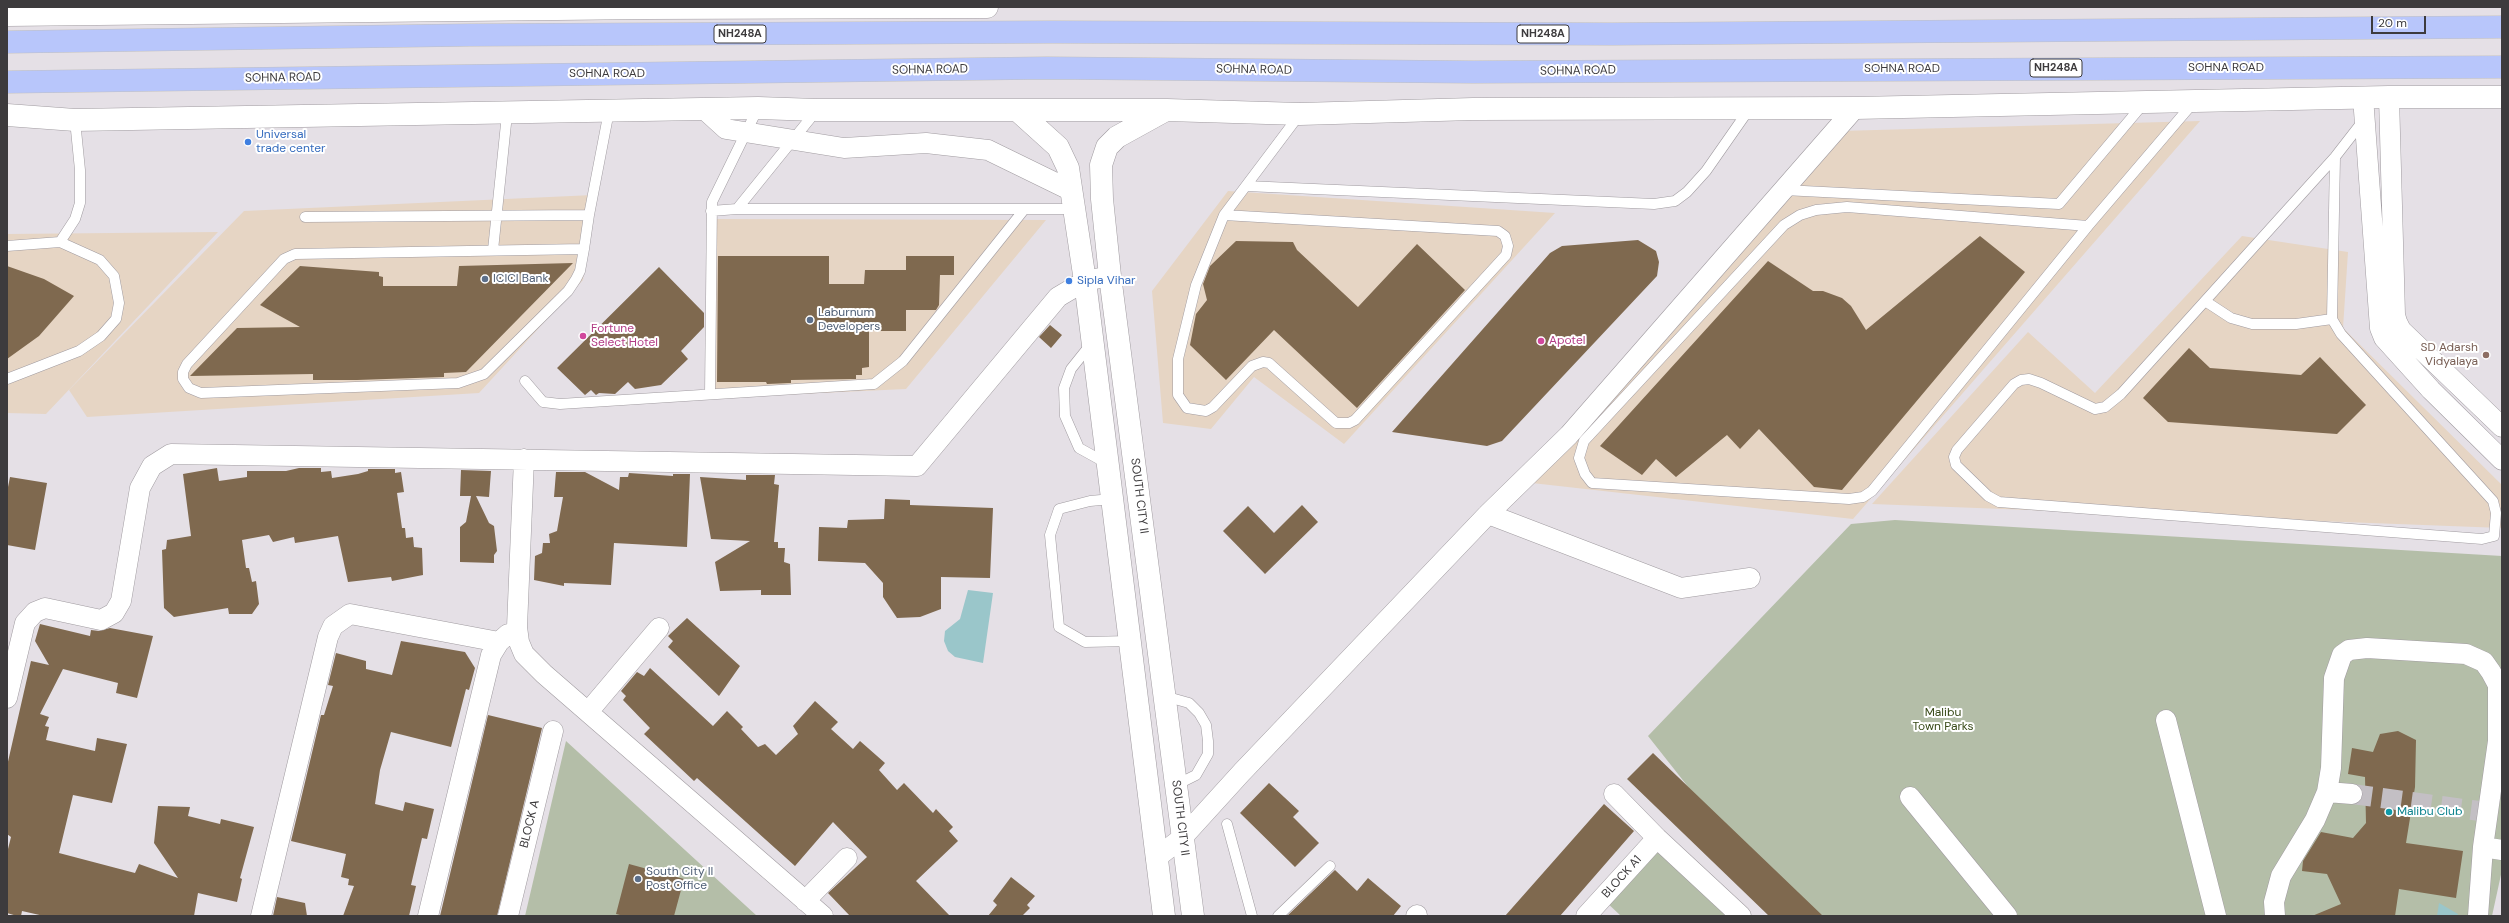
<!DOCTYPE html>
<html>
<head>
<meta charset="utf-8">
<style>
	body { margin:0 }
	#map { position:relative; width:2509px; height:923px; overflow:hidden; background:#e5e0e6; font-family:"DM Sans",sans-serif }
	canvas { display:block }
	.frame { position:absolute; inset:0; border:8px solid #3d3b3d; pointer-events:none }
	.scale { position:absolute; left:2371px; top:16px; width:55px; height:18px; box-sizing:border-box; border:2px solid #3d3b3d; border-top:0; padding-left:5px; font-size:12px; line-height:14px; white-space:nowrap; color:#3d3b3d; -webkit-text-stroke:3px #fff; paint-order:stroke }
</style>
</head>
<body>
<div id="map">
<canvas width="2509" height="923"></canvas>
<div class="frame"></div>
<div class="scale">20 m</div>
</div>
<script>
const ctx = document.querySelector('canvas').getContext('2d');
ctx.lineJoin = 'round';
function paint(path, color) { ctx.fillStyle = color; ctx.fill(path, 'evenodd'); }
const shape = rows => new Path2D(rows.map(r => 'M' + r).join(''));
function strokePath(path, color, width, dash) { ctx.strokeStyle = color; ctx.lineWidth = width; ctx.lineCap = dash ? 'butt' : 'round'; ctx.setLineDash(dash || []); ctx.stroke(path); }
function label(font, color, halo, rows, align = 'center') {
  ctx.font = font + ' "DM Sans",sans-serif'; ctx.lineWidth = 4; ctx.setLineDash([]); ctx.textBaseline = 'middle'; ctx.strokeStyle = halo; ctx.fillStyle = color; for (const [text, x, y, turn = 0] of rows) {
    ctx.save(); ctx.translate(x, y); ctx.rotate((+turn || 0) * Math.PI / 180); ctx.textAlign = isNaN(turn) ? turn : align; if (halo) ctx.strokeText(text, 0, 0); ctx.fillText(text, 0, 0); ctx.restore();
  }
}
const commercial = shape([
	[2200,121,1853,519,1523,482,1840,131],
	[1228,191,1555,213,1344,444,1254,377,1211,429,1163,423,1152,291],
	[593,195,583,280,479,393,87,417,69,390,244,211],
	[708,219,1046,220,906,389,712,398],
	[218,232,46,414,7,413,7,234],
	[2242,236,2348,252,2343,328,2502,485,2502,528,1872,504,2028,332,2095,393]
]);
const green = shape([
	[1895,520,2502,556,2502,870,2492,916,1790,916,1648,736,1851,524],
	[566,741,757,916,525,916],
	[1652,846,1726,916,1621,916,1604,900]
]);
const water = shape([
	[968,590,993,593,983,663,955,657,948,651,944,641,945,631,960,619],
	[2439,903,2458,914,2457,916,2437,916]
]);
const building = shape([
	[1980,236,2025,272,1842,490,1814,487,1759,429,1740,449,1727,435,1676,477,1656,459,1642,475,1600,446,1768,261,1813,291,1823,291,1842,298,1851,306,1866,330],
	[1638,240,1656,251,1659,262,1657,276,1502,441,1487,446,1392,432,1550,253,1562,246],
	[1236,241,1293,242,1297,250,1358,307,1417,244,1465,290,1357,408,1274,330,1226,380,1190,345,1196,314,1207,300,1203,284,1210,266],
	[718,256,829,256,829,284,864,284,865,270,906,270,906,256,954,256,954,275,940,275,939,305,936,310,906,310,906,331,869,331,869,367,862,368,862,375,856,375,856,379,791,380,791,383,767,384,766,382,717,382],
	[573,263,466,372,444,373,444,377,357,380,313,380,313,374,190,376,237,328,300,327,260,305,300,266,379,272,379,276,383,277,383,286,457,286,459,266],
	[7,266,44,279,74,296,39,336,7,359],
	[659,267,704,313,704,327,681,351,688,359,661,385,635,389,628,382,615,394,599,393,596,395,591,390,585,395,557,368],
	[1050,325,1062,335,1051,348,1039,337],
	[2189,348,2210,368,2301,375,2320,357,2366,405,2337,434,2168,422,2143,398],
	[217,468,219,481,247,477,247,471,286,471,299,468,321,468,321,472,331,471,332,478,358,474,368,471,368,469,395,469,395,473,401,472,404,492,397,493,402,528,405,528,406,538,413,537,414,547,422,548,423,575,392,581,391,577,348,582,338,536,295,543,294,537,273,542,269,535,242,540,246,568,249,568,252,582,256,581,259,604,252,614,229,614,228,608,174,617,164,608,162,550,166,549,167,540,191,536,183,474],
	[461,470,491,471,489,497,476,496,489,523,494,526,497,551,494,555,494,563,460,562,460,527,466,522,471,496,460,496],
	[556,472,585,472,619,490,620,477,628,477,629,473,673,476,673,474,690,474,687,547,614,543,611,585,564,583,564,586,534,580,535,556,542,553,543,543,550,543,549,534,557,531,563,497,554,497],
	[746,475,775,475,774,484,779,485,774,542,778,542,778,548,785,548,784,562,790,564,791,595,761,595,761,590,720,591,715,562,750,541,711,539,700,477,746,480],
	[10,477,47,483,35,550,7,545,7,492],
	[885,499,910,500,910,505,993,508,990,578,941,577,941,609,920,617,897,618,883,597,883,583,865,563,818,561,819,527,847,528,848,520,884,519],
	[1302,505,1318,522,1265,574,1223,531,1248,506,1274,533],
	[687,618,740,666,719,696,668,647,673,641,668,636],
	[40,624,90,636,91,630,99,631,110,628,153,636,137,698,116,693,118,683,63,669,40,714,49,717,45,726,49,727,46,740,95,751,97,738,127,744,112,803,73,795,59,853,135,873,139,864,178,878,154,843,158,806,190,807,188,816,220,824,221,819,254,827,240,878,242,879,237,902,198,893,194,916,44,916,22,911,21,916,17,916,7,913,7,853,11,837,7,834,7,766,31,661,49,665,35,641],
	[401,641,465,652,475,668,469,690,466,689,451,747,391,732,380,770,375,804,403,811,405,802,434,809,427,839,422,838,411,885,416,886,409,916,343,916,354,886,348,885,349,879,341,877,346,854,291,841,321,715,324,715,333,686,328,685,336,653,366,661,366,669,392,675],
	[650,668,713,726,727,711,743,727,741,729,758,747,765,744,776,755,798,734,793,726,815,701,838,722,831,729,853,749,860,741,885,763,879,770,897,790,904,783,933,813,936,809,953,827,949,831,958,841,916,881,950,916,850,916,828,893,867,857,833,822,795,866,697,778,694,781,644,734,650,728,623,700,626,696,621,691,637,672,644,676],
	[488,715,542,728,497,916,440,916],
	[2398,731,2416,740,2415,787,2406,843,2463,851,2456,898,2399,889,2395,916,2312,916,2341,904,2327,874,2302,871,2303,861,2321,832,2353,838,2366,823,2365,777,2348,774,2352,748,2373,752,2380,734],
	[1653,753,1823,916,1769,916,1627,779],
	[1269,783,1299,811,1293,817,1319,843,1295,867,1240,813],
	[1604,804,1634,831,1560,916,1505,916],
	[629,864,684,879,674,916,624,916,616,914],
	[1335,870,1357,891,1368,878,1401,906,1393,916,1287,916],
	[1011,877,1035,896,1027,905,1030,908,1022,916,988,916,997,905,993,901],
	[277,897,305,903,307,916,273,916]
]);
const minorTunnel = shape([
	[2352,794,2487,812]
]);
const service = shape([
	[2335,157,2332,319,2341,334,2493,501,2496,513,2494,536,2482,539,1999,502,1988,496,1956,465,1954,457,1957,450,2014,384,2021,380,2029,379,2041,383,2095,409,2105,407,2121,394,2335,157,2363,121],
	[1246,186,1654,204,1675,201,1687,192,1706,171,1750,108],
	[1784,190,2059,204,2144,103],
	[737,209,817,110],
	[711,211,737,209,1075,209],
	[1224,215,1498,231,1505,236,1508,246,1506,255,1355,420,1349,423,1336,423,1269,363,1263,362,1252,366,1213,407,1206,411,1187,408,1178,395,1178,359,1196,285,1224,215,1300,114],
	[305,217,589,215],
	[2088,226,1847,207,1816,210,1800,215,1784,225,1584,441,1579,458,1585,474,1592,483,1849,499,1863,497,1872,491,2088,226,2193,103],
	[60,242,75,219,80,203,80,170,75,120],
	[7,246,60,242,100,260,114,276,119,303,116,319,101,336,79,351,7,379],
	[584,249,295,254,284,259,187,364,183,372,183,379,189,388,201,393,458,383,484,374,568,291,576,279,580,271,584,249,589,215,609,111],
	[493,250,507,114],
	[2205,301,2231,318,2252,324,2296,324,2332,319],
	[1091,344,1071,369,1064,388,1065,416,1079,448,1108,464],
	[525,381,543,402,560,404,874,384,903,361,1023,211],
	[710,394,712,202,758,108],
	[1112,499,1090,501,1059,509,1050,535,1059,627,1085,642,1130,641],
	[1164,696,1189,703,1199,713,1206,725,1208,741,1208,754,1196,775,1176,785],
	[1227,824,1252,916],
	[1278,916,1330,866]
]);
const minor = shape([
	[2363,97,2380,328,2384,338,2431,390,2502,460],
	[2389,97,2395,315,2397,322,2401,330,2502,427],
	[704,109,726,129,844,148,926,143,988,150,1072,191],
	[524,459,517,627,519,642,524,654,544,674,823,916],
	[1488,514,1681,588,1750,578],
	[7,698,25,623,35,612,45,608,101,620,114,613,121,601,140,488,152,466,171,454,917,466,1058,297,1085,281,1110,276],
	[588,712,659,628],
	[2166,720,2216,916],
	[2327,792,2352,794],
	[1614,794,1657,838,1741,916],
	[1910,797,2007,916],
	[1156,858,1182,838,1242,772,1488,514,1569,435,1855,108],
	[805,901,847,858],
	[261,916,328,637,333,626,350,614,499,642],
	[428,916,491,655,499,642,508,634],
	[508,916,553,731],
	[1416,916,1417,915],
	[1586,916,1657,838],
	[2275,916,2274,902,2281,876,2315,820,2327,792,2331,768,2334,678,2342,655,2349,650,2367,648,2466,654,2484,662,2491,672,2498,685,2498,741,2483,847],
	[2478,916,2483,847,2502,850]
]);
const secondary = shape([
	[7,15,649,8,987,7],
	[1017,110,1058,147,1068,168,1085,281,1164,916],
	[1166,110,1117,137,1107,147,1101,165,1102,199,1110,276,1193,916],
	[7,115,75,120,758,108,817,110,1167,110,1300,114,1473,109,1855,108,2389,97,2502,97]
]);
const trunk = shape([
	[7,42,470,35,1052,32,1612,34,2502,27],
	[7,82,1047,68,1473,72,2502,67]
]);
const markers = [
	[248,142,4,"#3f7fe0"],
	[485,279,4,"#5c6f8a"],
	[1069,281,4,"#3f7fe0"],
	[810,320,4,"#5c6f8a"],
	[583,336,4,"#d1479c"],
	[1541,341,4,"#d1479c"],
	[2486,355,4,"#8d6e63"],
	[2389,812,4,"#0f9aa8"],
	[638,879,4,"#5c6f8a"]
];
const shields = [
	[740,34,52],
	[1543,34,52],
	[2056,68,52]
];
const shieldNames = [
	["NH248A",740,34],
	["NH248A",1543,34],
	["NH248A",2056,68]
];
const streetNames = [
	["SOHNA ROAD",2226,68],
	["SOHNA ROAD",1902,69],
	["SOHNA ROAD",930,70,-1],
	["SOHNA ROAD",1254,70,1],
	["SOHNA ROAD",1578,71,-1],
	["SOHNA ROAD",607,74],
	["SOHNA ROAD",283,78,-1],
	["SOUTH CITY II",1139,496,83],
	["SOUTH CITY II",1180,818,83],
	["BLOCK A",530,824,-76],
	["BLOCK A1",1622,877,-48]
];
const shopNames = [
	["Universal",256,135],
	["trade center",256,149],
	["Sipla Vihar",1077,281]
];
const serviceNames = [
	["ICICI Bank",493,279],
	["Laburnum",818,313],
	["Developers",818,327],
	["South City II",646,872],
	["Post Office",646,886]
];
const hotelNames = [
	["Fortune",591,329],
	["Select Hotel",591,343],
	["Apotel",1549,341]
];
const educationNames = [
	["SD Adarsh",2478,348],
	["Vidyalaya",2478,362]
];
const parkNames = [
	["Malibu",1943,713],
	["Town Parks",1943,727]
];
const cultureNames = [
	["Malibu Club",2397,812]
];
paint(commercial, '#e6d5c4');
paint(green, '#b4bea8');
paint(water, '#9ac6ca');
paint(building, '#7f694f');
strokePath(minorTunnel, '#c3bfc4', 20, [20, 10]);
strokePath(service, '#a09ba0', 11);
strokePath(minor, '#a09ba0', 21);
strokePath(secondary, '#a09ba0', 23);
strokePath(trunk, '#c1c0c1', 23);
strokePath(service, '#fff', 10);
strokePath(minor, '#fff', 20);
strokePath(secondary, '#fff', 22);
strokePath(trunk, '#b8c6fb', 22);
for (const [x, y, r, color] of markers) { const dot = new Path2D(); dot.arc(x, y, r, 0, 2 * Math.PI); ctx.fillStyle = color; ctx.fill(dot); strokePath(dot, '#fff', 1.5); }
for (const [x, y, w] of shields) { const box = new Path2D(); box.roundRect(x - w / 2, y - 9, w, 18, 3); ctx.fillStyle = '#fff'; ctx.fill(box); strokePath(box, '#3d3b3d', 1); }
label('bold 11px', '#3d3b3d', null, shieldNames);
label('12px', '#3d3b3d', '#fff', streetNames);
label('12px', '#366cbe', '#fff', shopNames, 'left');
label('12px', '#4e5e75', '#fff', serviceNames, 'left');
label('12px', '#b23c85', '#fff', hotelNames, 'left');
label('12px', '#785e54', '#fff', educationNames, 'right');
label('12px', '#374917', '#fff', parkNames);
label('12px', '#0d838f', '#fff', cultureNames, 'left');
</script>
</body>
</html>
